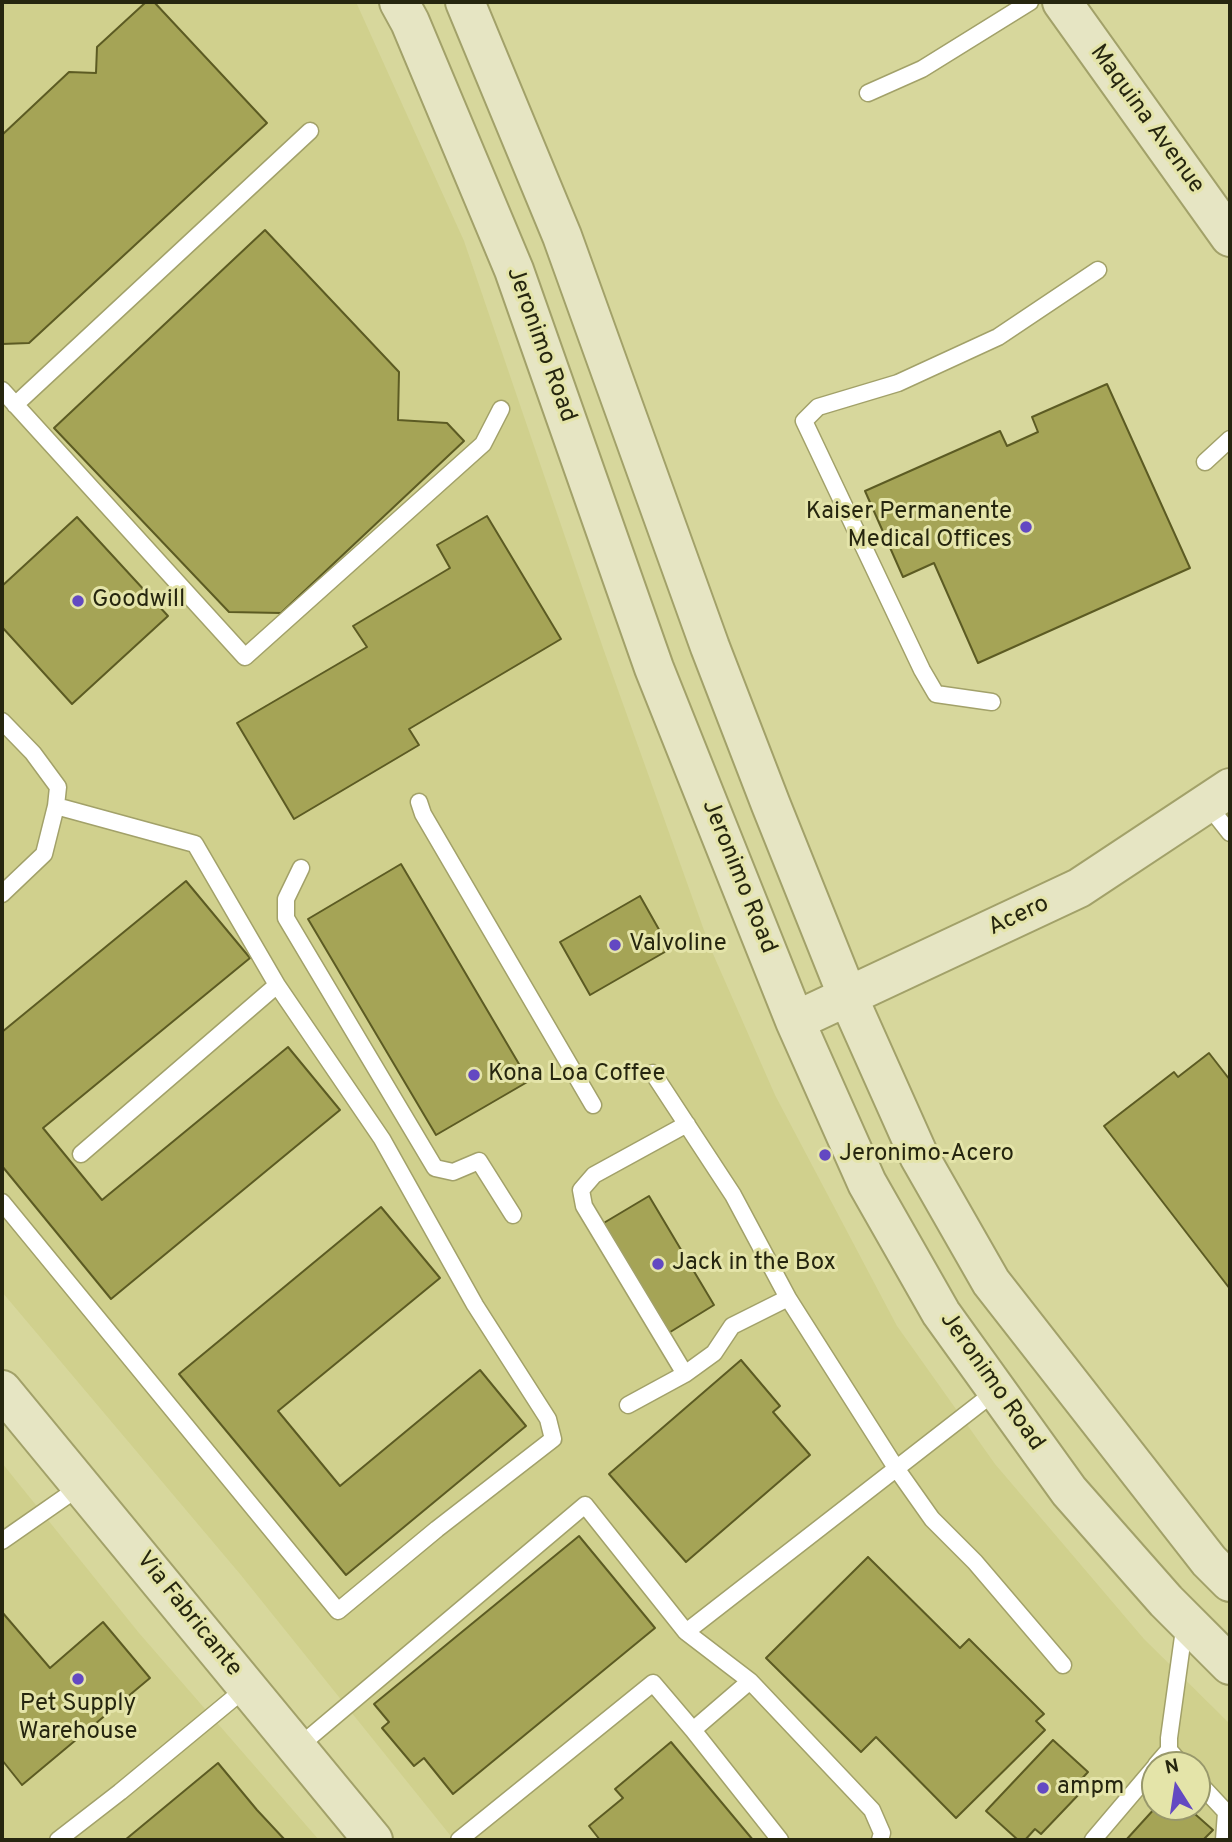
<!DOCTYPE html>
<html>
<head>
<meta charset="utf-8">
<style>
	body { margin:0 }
	#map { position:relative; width:1232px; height:1842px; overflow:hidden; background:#d7d79c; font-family:Overpass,sans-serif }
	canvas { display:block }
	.frame { position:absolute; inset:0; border:4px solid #26260f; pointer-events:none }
	.north { position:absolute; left:1141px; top:1751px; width:70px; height:70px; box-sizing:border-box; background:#e4e4a9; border:2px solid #98986b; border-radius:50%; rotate:348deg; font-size:19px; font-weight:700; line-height:28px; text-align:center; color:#26260f }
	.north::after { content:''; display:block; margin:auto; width:24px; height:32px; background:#6349c2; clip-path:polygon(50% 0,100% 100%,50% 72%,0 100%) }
</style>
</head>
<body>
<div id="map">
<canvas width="1232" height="1842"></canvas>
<div class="frame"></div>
<div class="north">N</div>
</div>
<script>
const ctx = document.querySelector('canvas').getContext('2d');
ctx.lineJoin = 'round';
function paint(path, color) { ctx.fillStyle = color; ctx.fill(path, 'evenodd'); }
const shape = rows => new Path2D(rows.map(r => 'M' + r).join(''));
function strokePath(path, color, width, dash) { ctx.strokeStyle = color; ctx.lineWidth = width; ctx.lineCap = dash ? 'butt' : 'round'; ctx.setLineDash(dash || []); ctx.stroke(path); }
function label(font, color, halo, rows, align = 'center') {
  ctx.font = font + ' Overpass,sans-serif'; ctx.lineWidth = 6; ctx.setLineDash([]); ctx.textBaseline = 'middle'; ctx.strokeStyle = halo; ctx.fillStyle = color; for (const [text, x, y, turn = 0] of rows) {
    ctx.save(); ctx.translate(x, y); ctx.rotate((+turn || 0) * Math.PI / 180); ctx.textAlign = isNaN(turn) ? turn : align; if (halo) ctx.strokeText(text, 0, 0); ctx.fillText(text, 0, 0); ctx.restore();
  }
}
const built = shape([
	[2,2,356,2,464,241,603,648,710,947,775,1095,897,1326,995,1464,1144,1639,1230,1724,1230,1840,454,1840,240,1574,2,1292],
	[1155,1765,1197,1765,1197,1807,1155,1807],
	[2,1463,139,1633,319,1840,2,1840]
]);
const building = shape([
	[146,2,154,2,267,123,29,343,2,344,2,135,69,72,96,73,97,47,146,2],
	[265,230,399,372,398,420,447,423,464,441,281,613,229,612,54,428,265,230],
	[1107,384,1190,568,978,663,934,563,903,577,865,491,1000,431,1007,446,1038,432,1032,417,1107,384],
	[487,516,561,639,409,729,419,745,294,819,237,723,367,647,353,626,450,568,437,545,487,516],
	[77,517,168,616,72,704,2,627,2,586,77,517],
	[401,864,529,1081,436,1135,308,919,401,864],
	[186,881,250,958,43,1128,102,1200,288,1047,340,1110,111,1299,2,1166,2,1032,186,881],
	[640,896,670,949,590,995,560,942,640,896],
	[1209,1053,1230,1080,1230,1289,1104,1126,1174,1072,1178,1077,1209,1053],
	[649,1196,714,1305,667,1334,602,1224,649,1196],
	[381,1207,440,1278,278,1411,340,1486,480,1370,526,1426,346,1575,179,1374,381,1207],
	[741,1360,780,1406,773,1412,810,1455,686,1562,609,1474,741,1360],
	[579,1536,655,1628,453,1794,424,1758,414,1766,382,1728,389,1722,374,1704,579,1536],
	[868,1557,960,1648,969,1639,1044,1714,1036,1721,1045,1730,956,1818,876,1737,861,1752,766,1658,868,1557],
	[2,1612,50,1668,103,1622,150,1678,22,1785,2,1760,2,1612],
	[1053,1740,1088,1772,1076,1785,1082,1791,1041,1834,1035,1829,1025,1840,1018,1840,986,1811,1053,1740],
	[671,1742,753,1840,600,1840,589,1826,623,1798,615,1789,671,1742],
	[218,1763,257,1810,285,1840,125,1840,218,1763],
	[1156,1807,1187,1807,1213,1830,1203,1840,1126,1840,1156,1807]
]);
const lane = shape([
	[868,93,922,69,1030,2],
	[2,390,245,657,483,444,501,409],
	[15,405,310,131],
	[1205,462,1230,439],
	[992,702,936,694,922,670,804,421,818,407,898,383,998,337,1098,270],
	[2,721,33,753,58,787,56,806,44,854,2,894],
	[419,802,423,814,593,1105],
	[1207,804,1230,833],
	[301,868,286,899,286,918,435,1168,453,1172,479,1161,513,1215],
	[653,1073,733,1195,788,1298,896,1468,932,1519,975,1562,1063,1665],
	[81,1154,277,985],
	[2,1202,338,1611,437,1529,553,1439,548,1419,475,1305,382,1139,277,985,195,844,56,806],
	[685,1374,584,1206,581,1190,594,1175,687,1124],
	[628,1405,685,1374,714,1353,732,1326,788,1298],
	[2,1541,81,1486],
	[750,1681,872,1810,882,1833,880,1840],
	[693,1730,780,1840],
	[297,1748,585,1505,686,1632],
	[1169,1750,1182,1765],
	[1156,1765,1169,1750,1169,1738,1185,1622],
	[1197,1781,1226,1812,1224,1840],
	[58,1840,120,1792,247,1687],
	[459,1840,653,1683,693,1730,750,1681,686,1632,996,1391],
	[1093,1840,1155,1767]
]);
const secondary = shape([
	[399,2,410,22,514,270,654,668,795,1021,867,1183,941,1313,1069,1491,1166,1601,1230,1665],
	[465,2,562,236,710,647,771,805,848,997,919,1156,991,1282,1209,1561,1230,1582],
	[1062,2,1230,237],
	[795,1021,1079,888,1230,788],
	[2,1390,373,1840]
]);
const markers = [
	[1026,527,7,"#6349c2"],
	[78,601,7,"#6349c2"],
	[615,945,7,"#6349c2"],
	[474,1075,7,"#6349c2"],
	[825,1155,7,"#6349c2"],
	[658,1264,7,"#6349c2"],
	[78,1679,7,"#6349c2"],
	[1043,1788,7,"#6349c2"]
];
const streetNames = [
	["Maquina Avenue",1146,120,54],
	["Jeronimo Road",540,345,70],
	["Jeronimo Road",738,877,68],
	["Acero",1019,917,-25],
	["Jeronimo Road",991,1382,55],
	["Via Fabricante",188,1615,51]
];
const poiNames = [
	["Kaiser Permanente",1012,513,"right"],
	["Medical Offices",1012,541,"right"],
	["Goodwill",92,601],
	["Valvoline",629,945],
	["Kona Loa Coffee",488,1075],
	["Jeronimo-Acero",839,1155],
	["Jack in the Box",672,1264],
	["Pet Supply",78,1705,"center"],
	["Warehouse",78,1733,"center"],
	["ampm",1057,1788]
];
paint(built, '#d0d08d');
paint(building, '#a5a456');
strokePath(building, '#5c5b23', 2);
strokePath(lane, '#a2a169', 19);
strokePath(secondary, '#a2a169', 42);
strokePath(lane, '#fff', 16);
strokePath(secondary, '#e6e5c3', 38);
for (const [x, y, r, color] of markers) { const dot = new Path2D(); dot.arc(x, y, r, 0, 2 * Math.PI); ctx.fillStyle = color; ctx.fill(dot); strokePath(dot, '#e4e4a9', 2.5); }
label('24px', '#26260f', '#e4e4a9', streetNames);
label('24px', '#26260f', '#e4e4a9', poiNames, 'left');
</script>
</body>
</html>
